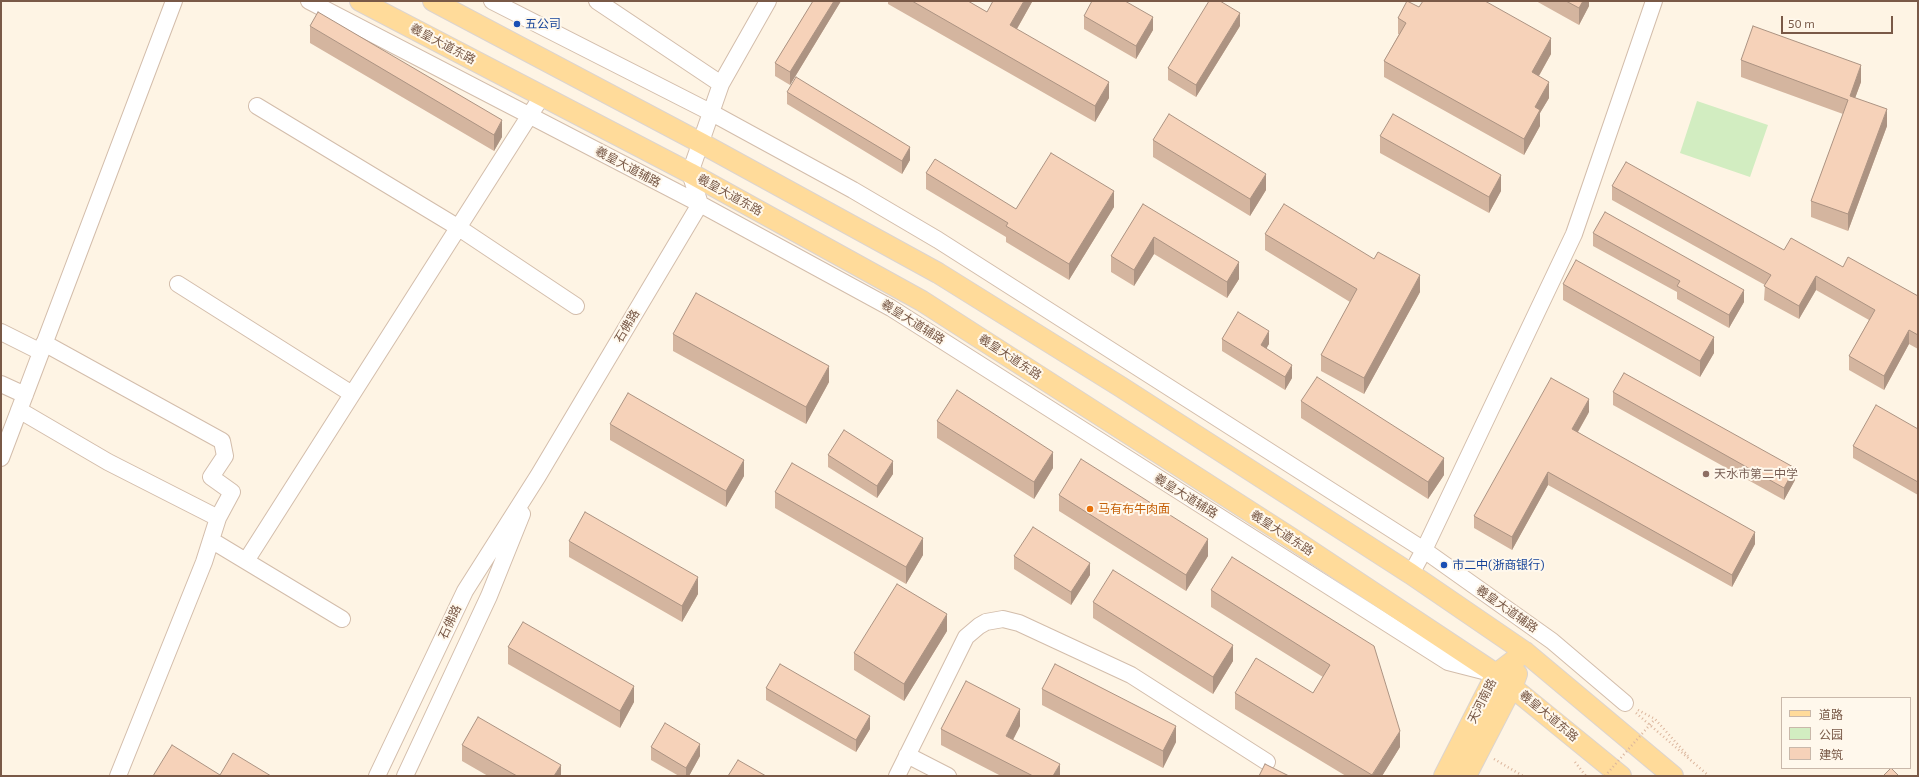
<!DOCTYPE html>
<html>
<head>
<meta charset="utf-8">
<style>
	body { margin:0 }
	#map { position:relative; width:1919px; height:777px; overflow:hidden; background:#fef4e4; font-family:"Exo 2","Noto Sans SC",sans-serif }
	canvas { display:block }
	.frame { position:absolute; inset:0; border:2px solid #795947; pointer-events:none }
	.legend { position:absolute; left:1781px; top:697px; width:130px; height:72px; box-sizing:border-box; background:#fff8ec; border:1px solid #c9b8aa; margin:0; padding:5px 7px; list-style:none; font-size:12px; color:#795947 }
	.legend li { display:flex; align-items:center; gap:8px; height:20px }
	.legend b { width:20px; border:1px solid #c9b8aa }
	.scale { position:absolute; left:1781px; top:16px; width:112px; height:18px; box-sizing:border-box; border:2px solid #795947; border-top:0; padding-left:5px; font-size:12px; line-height:14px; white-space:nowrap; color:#795947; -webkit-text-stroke:3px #fff8ec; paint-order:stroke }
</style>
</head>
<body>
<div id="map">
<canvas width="1919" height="777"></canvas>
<div class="frame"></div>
<ul class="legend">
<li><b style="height:5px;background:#ffdb9a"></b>道路</li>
<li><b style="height:11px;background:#d2edc1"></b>公园</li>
<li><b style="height:11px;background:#f6d2b9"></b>建筑</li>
</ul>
<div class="scale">50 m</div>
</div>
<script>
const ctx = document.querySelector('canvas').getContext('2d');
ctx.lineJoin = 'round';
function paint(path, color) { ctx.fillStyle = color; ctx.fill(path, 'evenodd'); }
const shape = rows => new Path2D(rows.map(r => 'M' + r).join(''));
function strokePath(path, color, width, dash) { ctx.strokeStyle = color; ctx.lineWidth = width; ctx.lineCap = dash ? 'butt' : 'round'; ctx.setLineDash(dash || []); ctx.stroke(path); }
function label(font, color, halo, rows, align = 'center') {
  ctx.font = font + ' "Exo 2","Noto Sans SC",sans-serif'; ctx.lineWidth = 4; ctx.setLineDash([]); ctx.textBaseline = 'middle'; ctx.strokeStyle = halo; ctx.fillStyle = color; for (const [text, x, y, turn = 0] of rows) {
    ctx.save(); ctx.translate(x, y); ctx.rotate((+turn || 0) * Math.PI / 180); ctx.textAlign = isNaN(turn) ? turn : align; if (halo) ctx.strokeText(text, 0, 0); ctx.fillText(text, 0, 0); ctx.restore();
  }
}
const green = shape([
	[1697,101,1768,125,1750,177,1680,153]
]);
const path = shape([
	[1638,710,1655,719,1688,756],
	[1636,713,1709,776],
	[1494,759,1523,776],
	[1575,762,1586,776]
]);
const minor = shape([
	[309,1,700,204,891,308,1448,662,1487,672],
	[492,1,712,113,853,190,938,240,1424,550,1552,641,1625,703],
	[721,84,768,1],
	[257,106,459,228,576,306],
	[178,284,352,394],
	[1,332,41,352],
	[44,343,222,441,225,456,211,477,232,492,218,518,204,562,118,776],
	[1,384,25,395],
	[19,410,108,462,218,518],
	[1,458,174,1],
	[211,540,342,619],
	[246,561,542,96],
	[1411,574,1424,550,1574,234,1654,1],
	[907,755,948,776],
	[377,776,465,591,538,476,700,204,690,173,721,84,597,1],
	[405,776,489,596,522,514],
	[897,776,966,637,979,626,986,622,1003,619,1019,623,1131,675,1267,762]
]);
const major = shape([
	[360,1,690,173,922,301,1291,538,1496,674,1621,776],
	[433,1,701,143,938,273,1121,387,1411,574,1525,652,1673,776],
	[1444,776,1496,674,1525,652],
	[1466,776,1513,685,1517,674]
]);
const pathBridge = shape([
	[1605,776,1655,719]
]);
const wall = shape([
	[813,1,841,1,790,85,775,76,775,63],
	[888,1,968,1,987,12,1032,1,1032,2,1017,29,1109,98,1095,122,888,4],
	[1536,1,1589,1,1589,6,1579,25],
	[1419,7,1551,54,1539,76,1549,98,1540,113,1540,126,1524,155,1384,77,1384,61,1399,34,1398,34,1398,18],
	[1084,16,1153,30,1136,59,1084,29],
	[310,26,502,137,494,151,310,43],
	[1240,26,1196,97,1168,80,1168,68],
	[1741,60,1861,82,1855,98,1887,126,1848,231,1811,217,1811,201,1843,114,1741,77],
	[787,92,910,160,902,174,787,104],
	[1380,136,1501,191,1489,213,1380,153],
	[1153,140,1266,190,1250,216,1153,157],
	[926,173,1016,209,1114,207,1069,280,1006,242,1006,237,926,189],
	[1612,186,1784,250,1843,267,1918,296,1918,349,1909,344,1884,390,1849,370,1849,356,1869,320,1816,290,1799,319,1764,300,1765,285,1612,200],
	[1143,204,1239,279,1227,298,1154,254,1134,286,1111,272,1111,256],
	[1593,233,1744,302,1729,328,1677,299,1677,292,1593,246],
	[1265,234,1420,292,1364,394,1321,371,1321,355,1350,302,1265,250],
	[1563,284,1714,353,1700,377,1563,300],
	[673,334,829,382,806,424,673,351],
	[1222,339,1269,344,1266,348,1292,378,1285,390,1222,351],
	[1613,392,1795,480,1784,500,1613,405],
	[1301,401,1444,475,1428,499,1301,418],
	[1589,412,1578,432,1755,544,1732,587,1548,485,1512,550,1474,528,1474,516],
	[937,421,1053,468,1034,499,937,438],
	[610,424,744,476,726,507,610,440],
	[1918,429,1918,495,1853,458,1853,446],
	[828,455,893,474,877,498,828,467],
	[775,492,923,555,906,584,775,508],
	[1059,495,1208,556,1186,591,1059,511],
	[569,541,698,594,682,622,569,557],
	[1014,556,1090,575,1071,605,1014,569],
	[1211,590,1374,646,1400,747,1382,776,1346,776,1235,709,1235,693,1313,693,1323,677,1211,607],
	[1093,602,1233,661,1213,694,1093,618],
	[947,631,904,701,854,670,854,653],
	[508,647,634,702,620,728,508,664],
	[766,688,870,729,856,752,766,700],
	[1042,689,1176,742,1163,768,1042,705],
	[1020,726,1013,740,1060,776,1001,776,941,745,941,729],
	[462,745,561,776,488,776,462,761],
	[651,747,700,756,689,776,679,776,651,760]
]);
const shadedWall = shape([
	[834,1,841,1,790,85,790,72],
	[1024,1,1032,1,1032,2,1010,41,1010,25],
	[1583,1,1589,1,1589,6,1579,25,1579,8],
	[1240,13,1240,26,1196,97,1196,85],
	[1153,17,1153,30,1136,59,1136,46],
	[1551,38,1551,54,1532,88,1532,72],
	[1861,65,1861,82,1850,112,1850,96],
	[1109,82,1109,98,1095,122,1095,106],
	[1549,82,1549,98,1540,113,1540,126,1524,155,1524,139,1535,107],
	[1887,109,1887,126,1848,231,1848,214],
	[502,120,502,137,494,151,494,135],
	[910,147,910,160,902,174,902,161],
	[1266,174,1266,190,1250,216,1250,199],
	[1501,175,1501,191,1489,213,1489,197],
	[1114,191,1114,207,1069,280,1069,264],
	[1154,237,1154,254,1134,286,1134,270],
	[1239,262,1239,279,1227,298,1227,282],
	[1420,275,1420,292,1364,394,1364,378],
	[1816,276,1816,290,1799,319,1799,306],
	[1744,290,1744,302,1729,328,1729,315],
	[1909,330,1909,344,1884,390,1884,376],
	[1269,331,1269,344,1261,358,1261,345],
	[1714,337,1714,353,1700,377,1700,361],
	[1292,365,1292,378,1285,390,1285,377],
	[829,366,829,382,806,424,806,407],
	[1589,399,1589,412,1572,442,1572,429],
	[1053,452,1053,468,1034,499,1034,482],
	[1444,458,1444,475,1428,499,1428,482],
	[744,460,744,476,726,507,726,491],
	[893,461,893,474,877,498,877,486],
	[1795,468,1795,480,1784,500,1784,488],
	[1548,472,1548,485,1512,550,1512,537],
	[1755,532,1755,544,1732,587,1732,575],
	[923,538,923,555,906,584,906,567],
	[1208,539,1208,556,1186,591,1186,575],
	[1090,563,1090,575,1071,605,1071,592],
	[698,577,698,594,682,622,682,606],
	[947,614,947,631,904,701,904,684],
	[1233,645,1233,661,1213,694,1213,677],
	[634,686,634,702,620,728,620,711],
	[1020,709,1020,726,1006,753,1006,736],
	[870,716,870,729,856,752,856,740],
	[1176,726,1176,742,1163,768,1163,751],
	[1400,731,1400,747,1382,776,1372,776],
	[700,744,700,756,689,776,686,776,686,768],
	[1060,764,1060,776,1053,776],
	[561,765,561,776,554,776]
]);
const building = shape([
	[813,1,834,1,790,72,775,63,813,1],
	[912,1,968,1,987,12,993,1,1024,1,1010,25,1109,82,1095,106,912,1],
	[1092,1,1125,1,1153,17,1136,46,1084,16,1092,1],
	[1209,1,1220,1,1240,13,1196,85,1168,68,1209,1],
	[1407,1,1419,7,1423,1,1485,1,1551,38,1532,72,1549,82,1535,107,1540,110,1524,139,1384,61,1406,23,1398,18,1407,1],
	[1566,1,1583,1,1579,8,1566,1],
	[318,12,502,120,494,135,310,26,318,12],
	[1753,26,1861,65,1850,96,1887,109,1848,214,1811,201,1848,100,1741,60,1753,26],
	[796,77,910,147,902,161,787,92,796,77],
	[1169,114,1266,174,1250,199,1153,140,1169,114],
	[1393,114,1501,175,1489,197,1380,136,1393,114],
	[1051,153,1114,191,1069,264,1006,226,1008,223,926,173,935,159,1016,209,1051,153],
	[1626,162,1784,250,1791,238,1843,267,1848,257,1918,296,1918,335,1909,330,1884,376,1849,356,1875,310,1816,276,1799,306,1764,286,1771,275,1612,186,1626,162],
	[1143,204,1239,262,1227,282,1154,237,1134,270,1111,256,1143,204],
	[1284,204,1374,259,1378,252,1420,275,1364,378,1321,355,1357,289,1265,234,1284,204],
	[1605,212,1744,290,1729,315,1677,286,1680,281,1593,233,1605,212],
	[1576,260,1714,337,1700,361,1563,284,1576,260],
	[696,293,829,366,806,407,673,334,696,293],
	[1238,312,1269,331,1261,345,1292,365,1285,377,1222,339,1238,312],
	[1624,373,1795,468,1784,488,1613,392,1624,373],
	[1317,377,1444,458,1428,482,1301,401,1317,377],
	[1551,378,1589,399,1572,429,1755,532,1732,575,1548,472,1512,537,1474,516,1551,378],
	[957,390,1053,452,1034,482,937,421,957,390],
	[628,393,744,460,726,491,610,424,628,393],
	[1876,405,1918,429,1918,482,1853,446,1876,405],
	[844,430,893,461,877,486,828,455,844,430],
	[1081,459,1208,539,1186,575,1059,495,1081,459],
	[792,463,923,538,906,567,775,492,792,463],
	[585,512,698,577,682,606,569,541,585,512],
	[1033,527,1090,563,1071,592,1014,556,1033,527],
	[1232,557,1374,646,1400,731,1372,775,1235,693,1256,658,1313,693,1330,665,1211,590,1232,557],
	[1113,570,1233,645,1213,677,1093,602,1113,570],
	[897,584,947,614,904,684,854,653,897,584],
	[523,622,634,686,620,711,508,647,523,622],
	[780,664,870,716,856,740,766,688,780,664],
	[1055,664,1176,726,1163,751,1042,689,1055,664],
	[966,681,1020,709,1006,736,1060,764,1053,776,1033,776,941,729,966,681],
	[478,717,561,765,554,776,517,776,462,745,478,717],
	[665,723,700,744,686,768,651,747,665,723],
	[172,745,220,775,233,753,271,776,153,776,172,745],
	[738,760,766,776,728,776,738,760],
	[1265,764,1289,776,1259,776,1265,764],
	[1891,768,1899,776,1883,776,1891,768]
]);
const markers = [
	[517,24,4,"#1a4fb4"],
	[1706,474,4,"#8d6e63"],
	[1090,509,4,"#e8710a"],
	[1444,565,4,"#1a4fb4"]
];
const transitNames = [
	["五公司",525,24],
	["市二中(浙商银行)",1452,565]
];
const streetNames = [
	["羲皇大道东路",443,44,28],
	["羲皇大道辅路",628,167,28],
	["羲皇大道东路",730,195,29],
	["羲皇大道辅路",913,322,32],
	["石佛路",627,326,-59],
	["羲皇大道东路",1010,357,33],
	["羲皇大道辅路",1186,496,32],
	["羲皇大道东路",1282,533,33],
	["羲皇大道辅路",1507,609,35],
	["石佛路",450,622,-65],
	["天河南路",1482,701,-63],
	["羲皇大道东路",1549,716,40]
];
const educationNames = [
	["天水市第二中学",1714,474]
];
const foodNames = [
	["马有布牛肉面",1098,509]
];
paint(green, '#d2edc1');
strokePath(minor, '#d3bdab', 18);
strokePath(major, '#dcd4cf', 22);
strokePath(path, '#dbb59c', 2.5, [1, 3]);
strokePath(minor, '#fff', 16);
strokePath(major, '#ffdb9a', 20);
strokePath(pathBridge, '#dbb59c', 2.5, [1, 3]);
paint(wall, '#d4b59f');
paint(shadedWall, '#ac9382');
paint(building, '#f6d2b9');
strokePath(building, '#ac9382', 1);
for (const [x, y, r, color] of markers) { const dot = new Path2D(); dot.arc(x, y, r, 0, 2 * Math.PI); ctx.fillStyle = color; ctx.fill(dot); strokePath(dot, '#fff8ec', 1.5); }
label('12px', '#164399', '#fff8ec', transitNames, 'left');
label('12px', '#795947', '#fff8ec', streetNames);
label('12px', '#785e54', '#fff8ec', educationNames, 'left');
label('12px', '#c56008', '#fff8ec', foodNames, 'left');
</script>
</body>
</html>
